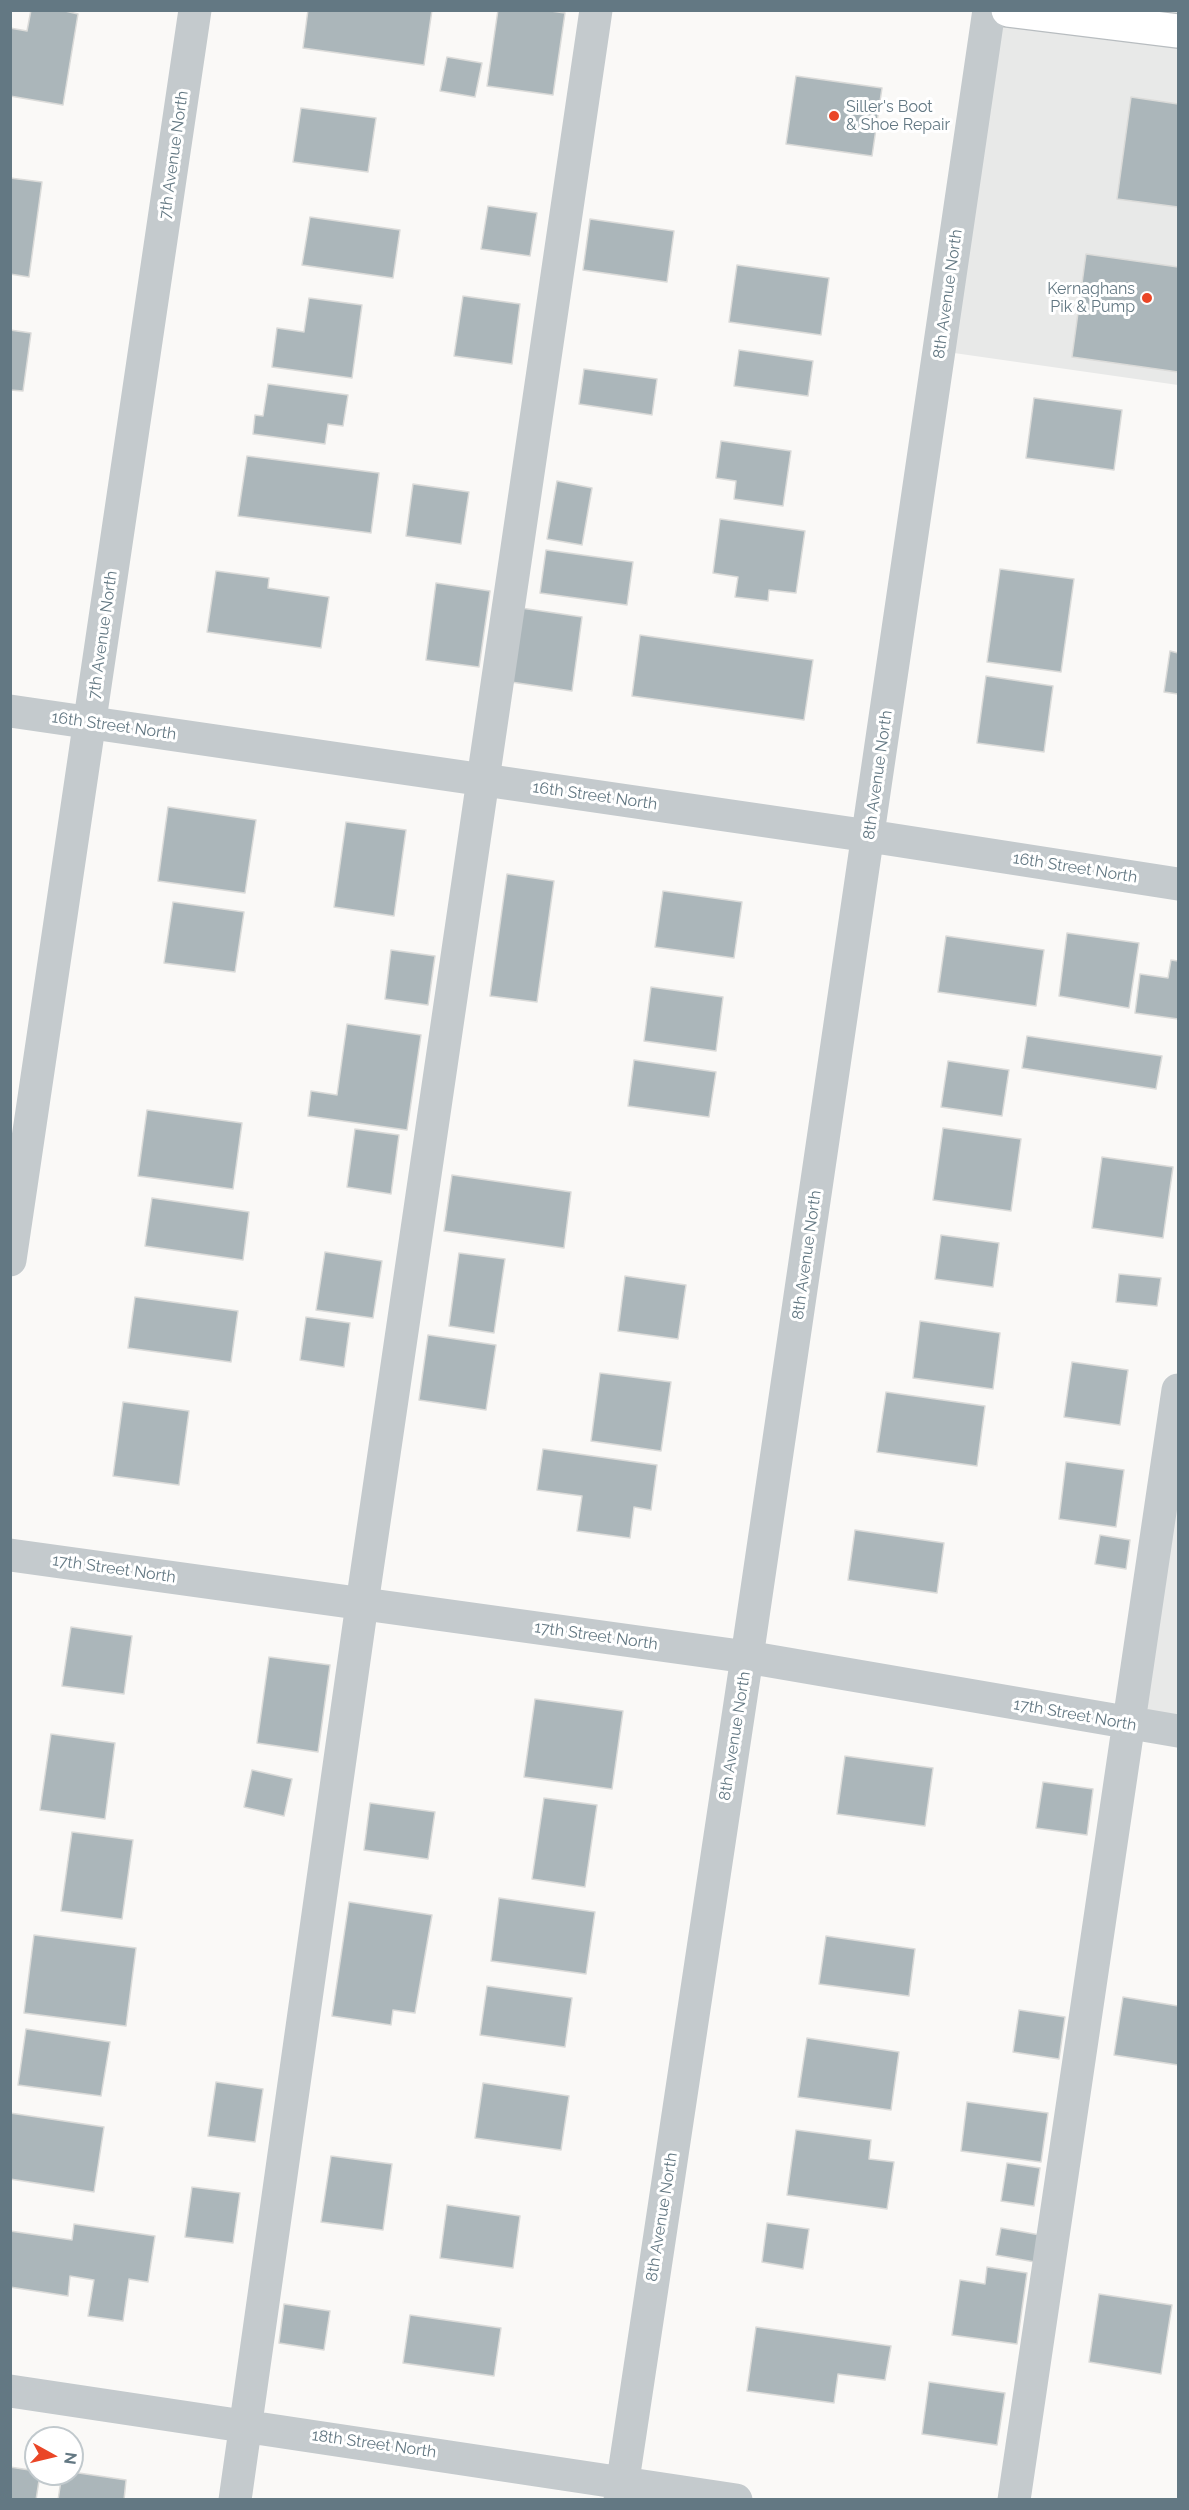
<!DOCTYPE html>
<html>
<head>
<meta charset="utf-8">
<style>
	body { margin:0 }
	#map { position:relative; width:1189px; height:2510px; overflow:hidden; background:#faf9f7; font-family:Raleway,sans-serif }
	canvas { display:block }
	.frame { position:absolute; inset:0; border:12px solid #637883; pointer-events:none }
	.north { position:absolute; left:24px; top:2426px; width:60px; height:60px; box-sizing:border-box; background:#fff; border:2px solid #c1c9cd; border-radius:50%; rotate:98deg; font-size:16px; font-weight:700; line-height:24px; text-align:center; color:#637883 }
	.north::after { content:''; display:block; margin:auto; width:21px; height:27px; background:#ea4627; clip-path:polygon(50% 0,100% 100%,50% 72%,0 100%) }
</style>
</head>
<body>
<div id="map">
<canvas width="1189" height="2510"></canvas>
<div class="frame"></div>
<div class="north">N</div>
</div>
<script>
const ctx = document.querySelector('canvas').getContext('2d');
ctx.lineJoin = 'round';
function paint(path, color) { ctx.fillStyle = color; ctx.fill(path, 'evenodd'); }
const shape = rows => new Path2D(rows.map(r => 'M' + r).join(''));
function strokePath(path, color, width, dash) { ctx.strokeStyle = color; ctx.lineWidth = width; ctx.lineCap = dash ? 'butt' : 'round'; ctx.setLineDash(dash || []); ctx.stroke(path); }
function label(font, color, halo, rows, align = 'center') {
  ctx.font = font + ' Raleway,sans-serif'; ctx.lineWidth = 6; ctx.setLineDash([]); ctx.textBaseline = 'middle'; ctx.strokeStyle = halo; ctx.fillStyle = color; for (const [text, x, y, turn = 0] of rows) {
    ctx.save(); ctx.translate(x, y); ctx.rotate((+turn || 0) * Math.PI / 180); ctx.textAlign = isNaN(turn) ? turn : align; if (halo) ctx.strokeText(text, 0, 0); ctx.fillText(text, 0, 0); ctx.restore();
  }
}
const built = shape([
	[989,11,1178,11,1178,385,940,351],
	[1178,1390,1178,1731,1130,1724]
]);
const building = shape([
	[31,10,61,10,78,14,63,105,10,96,10,28,27,31,31,10],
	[308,10,432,10,424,65,303,48,308,10],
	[498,10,544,10,565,13,553,95,487,86,498,10],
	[447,57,482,63,475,97,440,91,447,57],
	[796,76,882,88,872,156,786,144,796,76],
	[1131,97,1178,104,1178,207,1117,199,1131,97],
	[301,108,376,118,368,172,293,162,301,108],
	[10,178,42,182,29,277,10,274,10,178],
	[488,206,537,213,530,256,481,249,488,206],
	[310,217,400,230,393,278,302,265,310,217],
	[590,219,674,231,667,282,583,270,590,219],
	[1086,254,1178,267,1178,372,1072,357,1086,254],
	[737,265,829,278,821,335,729,322,737,265],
	[463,296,520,304,512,364,454,356,463,296],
	[309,298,362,305,352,378,272,367,277,328,304,332,309,298],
	[10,330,31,333,23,391,10,390,10,330],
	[739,350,813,361,808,396,734,386,739,350],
	[584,369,657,379,652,415,579,404,584,369],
	[268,384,348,395,343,426,328,424,325,444,253,434,255,415,263,416,268,384],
	[1034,398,1122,410,1114,470,1026,458,1034,398],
	[721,441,791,451,783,506,734,499,736,481,716,478,721,441],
	[247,456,379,473,371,533,238,516,247,456],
	[557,481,592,488,582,545,547,539,557,481],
	[413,484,469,492,461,544,406,536,413,484],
	[720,519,805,531,796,593,769,590,768,601,735,597,738,577,713,573,720,519],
	[546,550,633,562,627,605,540,593,546,550],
	[1000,569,1074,579,1061,672,987,662,1000,569],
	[216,571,269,578,268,588,329,597,321,648,207,632,216,571],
	[436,583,490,591,479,667,426,660,436,583],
	[521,608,582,617,572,691,511,682,521,608],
	[640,635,813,660,804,720,632,696,640,635],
	[1170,651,1178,653,1178,694,1164,692,1170,651],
	[986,676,1053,686,1044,752,977,743,986,676],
	[168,807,256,820,245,893,158,881,168,807],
	[346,822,406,830,394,916,334,907,346,822],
	[507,874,554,881,537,1002,490,996,507,874],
	[663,891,742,902,734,958,655,947,663,891],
	[173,902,244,912,235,972,164,963,173,902],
	[1067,933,1139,943,1129,1008,1059,996,1067,933],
	[946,936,1044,950,1036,1006,938,992,946,936],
	[391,950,435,956,428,1005,385,999,391,950],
	[1171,960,1178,961,1178,1019,1135,1013,1140,974,1168,978,1171,960],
	[651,987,723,997,716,1051,644,1041,651,987],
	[347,1024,421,1035,407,1130,308,1116,311,1091,337,1095,347,1024],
	[1027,1036,1162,1056,1156,1089,1022,1068,1027,1036],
	[634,1060,716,1072,709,1117,628,1106,634,1060],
	[948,1061,1009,1070,1002,1116,941,1107,948,1061],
	[147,1110,242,1123,233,1189,138,1176,147,1110],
	[943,1128,1021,1139,1011,1211,933,1200,943,1128],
	[355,1129,399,1135,391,1194,347,1187,355,1129],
	[1102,1157,1173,1167,1163,1238,1092,1228,1102,1157],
	[452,1175,571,1192,564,1248,444,1231,452,1175],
	[152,1198,249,1212,243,1260,145,1246,152,1198],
	[941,1235,999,1243,993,1287,935,1279,941,1235],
	[325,1252,382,1261,373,1318,316,1310,325,1252],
	[459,1253,505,1259,494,1333,449,1326,459,1253],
	[1119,1274,1161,1278,1157,1306,1116,1302,1119,1274],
	[625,1276,686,1285,678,1339,618,1331,625,1276],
	[135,1297,238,1311,231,1362,128,1348,135,1297],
	[306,1317,350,1323,344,1367,300,1360,306,1317],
	[920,1321,1000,1333,993,1389,913,1378,920,1321],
	[428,1335,496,1345,486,1410,419,1400,428,1335],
	[1072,1362,1128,1370,1120,1425,1064,1417,1072,1362],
	[600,1373,671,1382,661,1451,591,1441,600,1373],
	[886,1392,985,1406,977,1466,877,1452,886,1392],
	[123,1402,189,1411,179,1485,113,1476,123,1402],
	[543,1449,657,1465,651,1510,634,1507,630,1538,577,1531,582,1496,537,1490,543,1449],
	[1066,1462,1124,1470,1116,1527,1059,1519,1066,1462],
	[855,1530,944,1543,937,1593,848,1580,855,1530],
	[1100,1535,1130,1540,1126,1569,1095,1564,1100,1535],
	[71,1627,132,1636,124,1694,62,1686,71,1627],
	[269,1657,330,1665,318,1752,257,1743,269,1657],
	[535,1699,623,1711,612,1789,524,1777,535,1699],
	[51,1734,115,1743,105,1819,40,1810,51,1734],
	[845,1756,933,1768,925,1826,837,1814,845,1756],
	[252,1770,292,1779,284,1816,244,1807,252,1770],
	[1043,1782,1093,1789,1087,1835,1036,1828,1043,1782],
	[544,1798,597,1805,585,1887,532,1879,544,1798],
	[370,1803,435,1812,428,1859,364,1850,370,1803],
	[72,1832,133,1840,122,1919,61,1911,72,1832],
	[499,1898,595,1912,586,1974,491,1961,499,1898],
	[349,1902,432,1915,415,2013,393,2010,391,2025,332,2016,349,1902],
	[34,1935,136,1948,126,2026,24,2013,34,1935],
	[826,1936,915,1949,909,1996,819,1984,826,1936],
	[487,1986,572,1998,565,2047,480,2035,487,1986],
	[1123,1997,1178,2006,1178,2065,1114,2055,1123,1997],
	[1019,2010,1065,2017,1059,2059,1013,2052,1019,2010],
	[26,2029,110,2042,101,2096,18,2085,26,2029],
	[807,2038,899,2052,891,2110,798,2097,807,2038],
	[216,2082,263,2089,255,2142,208,2136,216,2082],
	[483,2083,569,2096,561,2150,475,2138,483,2083],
	[967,2102,1048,2113,1041,2162,961,2151,967,2102],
	[10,2113,104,2127,94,2192,10,2179,10,2113],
	[796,2130,871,2140,869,2159,894,2162,887,2209,787,2195,796,2130],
	[331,2156,392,2164,383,2230,321,2222,331,2156],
	[1007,2163,1040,2168,1034,2206,1001,2201,1007,2163],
	[192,2187,240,2193,233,2243,185,2237,192,2187],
	[447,2205,520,2216,513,2268,440,2258,447,2205],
	[767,2223,809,2229,803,2269,762,2262,767,2223],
	[74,2224,155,2236,148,2282,129,2279,123,2321,88,2316,94,2280,70,2276,68,2296,10,2287,10,2231,72,2240,74,2224],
	[1001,2228,1040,2235,1035,2262,996,2255,1001,2228],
	[987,2267,1027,2273,1017,2344,952,2335,960,2280,985,2284,987,2267],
	[1099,2294,1172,2305,1161,2374,1089,2362,1099,2294],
	[284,2304,330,2311,324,2350,279,2343,284,2304],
	[410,2315,501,2328,494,2376,403,2363,410,2315],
	[756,2327,891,2346,885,2380,838,2374,834,2403,747,2391,756,2327],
	[929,2382,1005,2393,997,2445,922,2434,929,2382],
	[10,2467,36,2471,36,2474,40,2474,36,2500,10,2500,10,2467],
	[72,2472,126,2480,124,2500,58,2500,62,2474,72,2474,72,2472]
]);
const minor = shape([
	[10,711,869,836,1178,884],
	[10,1260,195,10],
	[10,1555,747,1657,1178,1731],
	[10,2391,736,2500],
	[235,2500,362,1604,596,10],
	[620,2500,747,1657,989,10],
	[1014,2500,1178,1390]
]);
const major = shape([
	[1008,10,1178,31]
]);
const markers = [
	[834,116,6,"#ea4627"],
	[1147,298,6,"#ea4627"]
];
const poiNames = [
	["Siller's Boot",846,107],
	["& Shoe Repair",846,125],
	["Kernaghans",1135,289,"right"],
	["Pik & Pump",1135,307,"right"]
];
const streetNames = [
	["7th Avenue North",174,155,-82],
	["8th Avenue North",948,294,-82],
	["7th Avenue North",103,635,-82],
	["16th Street North",114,726,8],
	["8th Avenue North",878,775,-82],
	["16th Street North",595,796,8],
	["16th Street North",1075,868,9],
	["8th Avenue North",807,1255,-82],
	["17th Street North",114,1569,8],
	["17th Street North",596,1636,8],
	["17th Street North",1075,1715,10],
	["8th Avenue North",735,1736,-81],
	["8th Avenue North",662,2217,-81],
	["18th Street North",374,2444,8]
];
paint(built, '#e8e9e8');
paint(building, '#abb6ba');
strokePath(building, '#dbdbd9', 1.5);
strokePath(major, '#b8bdc0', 36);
strokePath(minor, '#c4cacd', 33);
strokePath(major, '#fff', 33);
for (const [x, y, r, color] of markers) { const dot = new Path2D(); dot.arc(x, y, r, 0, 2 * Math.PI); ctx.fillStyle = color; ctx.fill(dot); strokePath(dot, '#fff', 2); }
label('16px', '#637883', '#fff', poiNames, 'left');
label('16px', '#637883', '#fff', streetNames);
</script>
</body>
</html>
